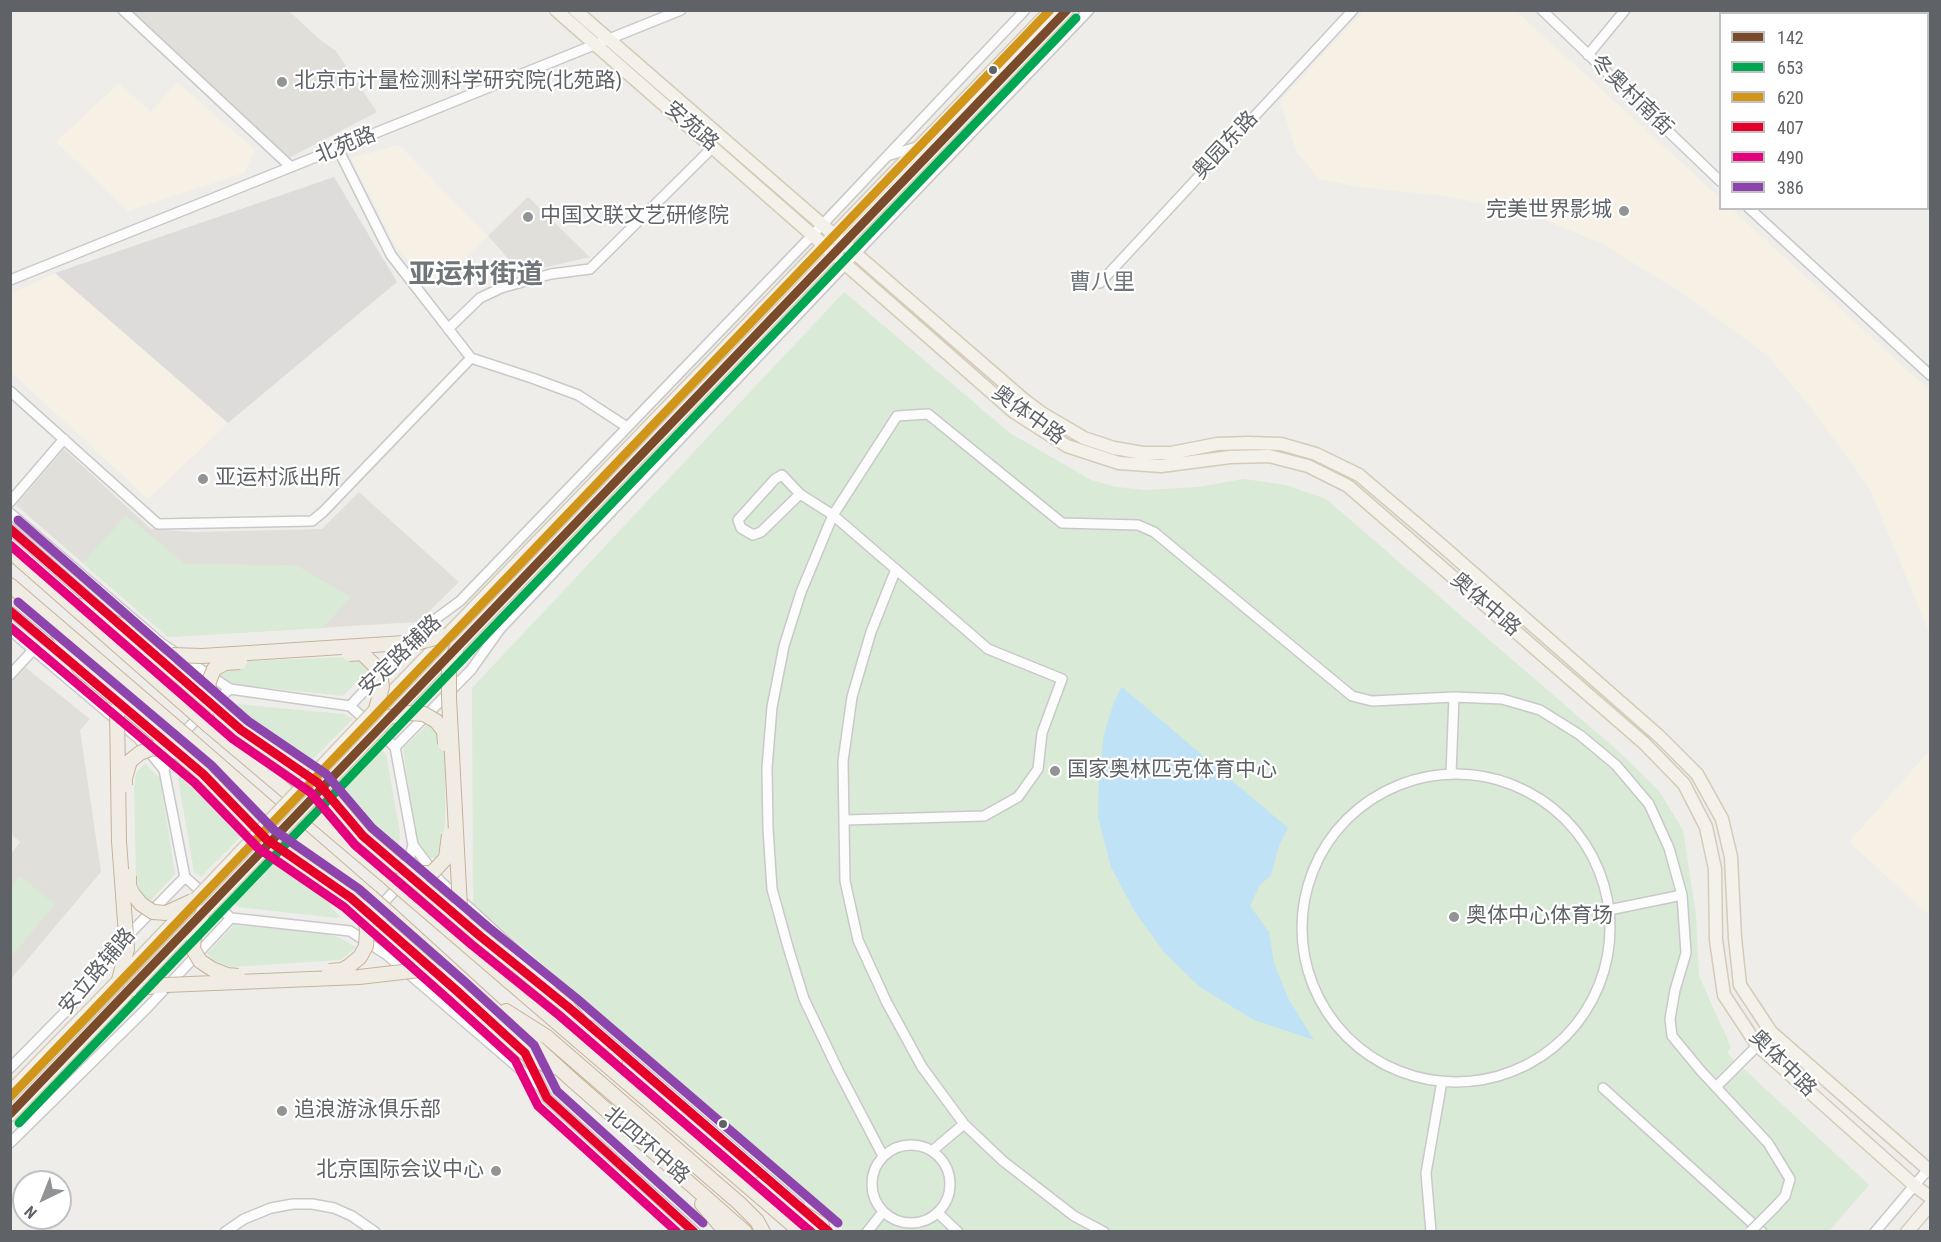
<!DOCTYPE html>
<html>
<head>
<meta charset="utf-8">
<style>
	body { margin:0 }
	#map { position:relative; width:1941px; height:1242px; overflow:hidden; background:#eeedea; font-family:"Roboto Condensed",sans-serif }
	canvas { display:block }
	.frame { position:absolute; inset:0; border:12px solid #5f6367; pointer-events:none }
	.legend { position:absolute; left:1719px; top:12px; width:210px; height:198px; box-sizing:border-box; background:#fff; border:2px solid #bfc1c2; margin:0; padding:8px 10px; list-style:none; font-size:18px; color:#5f6367 }
	.legend li { display:flex; align-items:center; gap:12px; height:30px }
	.legend b { width:30px; border:2px solid #bfc1c2 }
	.north { position:absolute; left:12px; top:1170px; width:60px; height:60px; box-sizing:border-box; background:#fff; border:2px solid #bfc1c2; border-radius:50%; rotate:223deg; font-size:16px; font-weight:700; line-height:24px; text-align:center; color:#5f6367 }
	.north::after { content:''; display:block; margin:auto; width:21px; height:27px; background:#919395; clip-path:polygon(50% 0,100% 100%,50% 72%,0 100%) }
</style>
</head>
<body>
<div id="map">
<canvas width="1941" height="1242"></canvas>
<div class="frame"></div>
<ul class="legend">
<li><b style="height:8px;background:#7a4b2a"></b>142</li>
<li><b style="height:8px;background:#00a651"></b>653</li>
<li><b style="height:8px;background:#d1951a"></b>620</li>
<li><b style="height:8px;background:#e4002b"></b>407</li>
<li><b style="height:8px;background:#e5007d"></b>490</li>
<li><b style="height:8px;background:#8e44ad"></b>386</li>
</ul>
<div class="north">N</div>
</div>
<script>
const ctx = document.querySelector('canvas').getContext('2d');
ctx.lineJoin = 'round';
function paint(path, color) { ctx.fillStyle = color; ctx.fill(path, 'evenodd'); }
const shape = rows => new Path2D(rows.map(r => 'M' + r).join(''));
function strokePath(path, color, width, dash) { ctx.strokeStyle = color; ctx.lineWidth = width; ctx.lineCap = dash ? 'butt' : 'round'; ctx.setLineDash(dash || []); ctx.stroke(path); }
function label(font, color, halo, rows, align = 'center') {
  ctx.font = font + ' "Roboto Condensed","Noto Sans SC",sans-serif'; ctx.lineWidth = 4.5; ctx.setLineDash([]); ctx.textBaseline = 'middle'; ctx.strokeStyle = halo; ctx.fillStyle = color; for (const [text, x, y, turn = 0] of rows) {
    ctx.save(); ctx.translate(x, y); ctx.rotate((+turn || 0) * Math.PI / 180); ctx.textAlign = isNaN(turn) ? turn : align; if (halo) ctx.strokeText(text, 0, 0); ctx.fillText(text, 0, 0); ctx.restore();
  }
}
const commercial = shape([
	[1364,11,1516,11,1720,198,1720,208,1732,209,1930,391,1930,635,1870,489,1811,408,1767,355,1688,297,1603,244,1527,213,1445,196,1359,187,1319,179,1296,151,1280,101],
	[177,82,255,150,244,173,128,211,56,142,119,83,151,112],
	[399,145,488,236,432,290,395,244,351,158],
	[55,273,228,423,148,499,11,372,10,294],
	[1930,750,1930,916,1849,842]
]);
const industrial = shape([
	[334,177,397,282,228,423,55,273]
]);
const education = shape([
	[132,11,289,11,319,39,336,51,377,112,289,158],
	[528,197,590,257,521,273,488,236],
	[64,449,151,529,194,532,322,529,359,492,459,582,418,622,168,637,16,505],
	[25,667,90,719,80,730,101,872,11,979,10,855,20,842,11,834,11,683]
]);
const green = shape([
	[844,292,1010,433,1091,480,1117,487,1144,490,1197,487,1244,479,1286,485,1326,499,1617,750,1659,791,1683,830,1696,915,1699,976,1731,1047,1727,1053,1869,1185,1828,1232,845,1231,473,903,472,688],
	[126,515,185,564,296,565,351,597,323,628,168,637,83,563],
	[342,657,361,661,370,669,343,696,223,683,215,677,233,662],
	[236,704,344,714,353,719,308,764,288,748,266,736,246,719,249,715],
	[428,724,437,730,445,757,445,823,442,847,436,858,427,858,419,849,415,839,403,748],
	[380,749,386,754,400,833,399,845,390,837,387,841,338,791],
	[145,763,160,778,175,874,150,901,142,895,138,885,136,875,134,788,136,773],
	[180,775,190,787,194,782,213,800,244,833,201,877,194,872,178,778],
	[272,860,313,885,334,902,330,907,340,916,337,918,238,907,232,902],
	[20,876,55,904,14,954,10,952,11,888],
	[234,925,323,933,340,938,356,947,341,960,231,967,215,961,207,954]
]);
const water = shape([
	[1122,687,1288,828,1279,846,1271,875,1259,886,1250,906,1269,932,1274,963,1289,1000,1314,1040,1254,1020,1200,987,1164,952,1135,912,1111,867,1098,817,1099,780,1104,734,1114,702]
]);
const minor = shape([
	[123,10,291,167],
	[1542,10,1720,181],
	[1858,10,1861,14],
	[1923,10,1927,14],
	[1928,28,1930,25],
	[1588,55,1625,10],
	[1928,74,1930,77],
	[338,149,391,255,471,358,532,378,578,395,627,427],
	[890,155,920,146],
	[1749,208,1930,375],
	[10,280,681,10],
	[1100,283,1353,10],
	[448,329,480,298,501,288,551,274,590,269,713,147],
	[10,391,158,524,312,521,323,512,471,358],
	[800,494,761,532,753,535,741,528,738,520,775,479,782,475,800,494,833,515,988,649,1062,679,1042,733,1038,769,1018,797,984,816,845,820],
	[10,502,64,439],
	[10,513,161,643,230,689,350,706,395,747,413,845,403,881,378,909],
	[10,529,109,616],
	[896,569,871,632,852,697,843,761,845,881,858,940,887,1003,922,1067,964,1124,1003,1161,1074,1216,1104,1232],
	[10,611,71,661],
	[10,630,139,739,164,770,185,877,231,918,350,931,387,955,543,1089],
	[10,675,34,649],
	[350,706,422,629,460,601,823,224,1025,10],
	[395,747,471,670,500,629,856,253,1089,10],
	[164,770,177,740,207,708,230,689],
	[1451,774,1454,697],
	'1302 928a154 154 0 1 1 308 0a154 154 0 1 1-308 0Z',
	[413,845,440,881,536,969,551,987],
	[1609,910,1682,895],
	[591,1026,799,1205],
	[526,1055,547,1098,695,1232],
	[10,1068,71,1006,104,960,185,877],
	[1717,1086,1771,1032],
	[1603,1088,1762,1232],
	[10,1143,147,1008,231,918],
	'872 1184a39 39 0 1 1 78 0a39 39 0 1 1-78 0Z',
	[932,1151,964,1124],
	[883,1156,838,1070,804,999,788,947,772,889,768,829,767,768,772,707,784,646,801,592,833,515,897,416,928,414,1062,523,1138,525,1154,532,1352,696,1372,701,1454,697,1502,699,1540,710,1580,735,1616,765,1649,804,1669,848,1682,895,1686,953,1675,990,1670,1019,1672,1036,1701,1071,1768,1143,1790,1179,1785,1196,1775,1207],
	[938,1213,958,1232],
	[225,1232,244,1219,271,1208,293,1204,312,1204,334,1208,352,1216,375,1232],
	[867,1232,883,1212],
	[1431,1232,1426,1173,1442,1081],
	[1875,1232,1930,1167]
]);
const major = shape([
	[556,10,1014,412,1067,446,1119,463,1161,466,1230,457,1269,456,1308,466,1348,486,1644,743,1684,784,1706,827,1715,869,1716,940,1724,995,1757,1045,1915,1186,1930,1197],
	[575,10,1023,399,1043,414,1084,438,1114,448,1143,453,1171,453,1217,444,1248,443,1281,444,1316,454,1359,475,1439,543,1660,737,1697,774,1722,819,1731,857,1735,938,1740,985,1771,1032,1930,1171],
	[1876,10,1879,14],
	[1901,10,1904,14],
	[1928,35,1930,37],
	[1928,57,1930,60],
	[376,709,1051,10],
	[390,717,1067,10],
	[10,1092,119,980],
	[10,1115,131,989],
	[1907,1232,1930,1205]
]);
const highway = shape([
	[10,551,191,710],
	[10,585,178,729],
	[80,606,120,625,130,634],
	[58,633,80,669,113,696,116,706],
	[221,713,241,730,318,783,363,836,398,866],
	[209,726,389,878],
	[194,743,371,897],
	[203,774,266,839,351,898],
	[406,893,801,1232],
	[389,913,571,1079,745,1232],
	[480,936,568,1007,615,1063],
	[439,976,525,1053,551,1068],
	[131,989,166,985],
	[506,1011,547,1037,739,1203,757,1221,763,1232],
	[758,1185,822,1225],
	[702,1204,726,1232]
]);
const minorBridge = shape([
	[1750,1232,1775,1207]
]);
const majorBridge = shape([
	[119,980,376,709],
	[131,989,390,717]
]);
const highwayBridge = shape([
	[130,634,215,707],
	[457,647,449,669,449,698,460,907,463,921],
	[349,654,362,653,380,671,382,687,376,709],
	[172,655,202,656,420,642,447,635],
	[113,696,203,774],
	[117,710,119,841,127,949,119,980],
	[191,710,209,726],
	[221,713,212,698,208,684,214,669,225,663,240,662],
	[390,717,408,713,424,714,436,721,444,731,445,744],
	[178,729,194,743],
	[125,785,125,778,130,761,140,753,152,748,177,752],
	[398,866,418,873,432,873,446,858,449,835],
	[404,871,480,936],
	[129,876,129,886,133,894,141,904,153,912,166,913,192,901],
	[389,878,406,893],
	[371,897,389,913],
	[351,898,435,972],
	[203,912,194,937,193,949,200,961,212,969,227,975,238,976],
	[329,971,342,970,349,966,360,957,366,946,367,930,364,909],
	[166,985,359,977,420,970,439,976]
]);
const bus1 = shape([
	[10,1114,1067,10]
]);
const bus2 = shape([
	[19,1123,1076,18]
]);
const bus3 = shape([
	[10,1097,1050,10]
]);
const bus4 = shape([
	[10,529,241,730,318,783,363,836,480,936,568,1007,829,1232],
	[10,611,203,774,266,839,351,898,457,991,525,1053,547,1098,694,1232]
]);
const bus5 = shape([
	[10,545,233,739,310,792,355,845,472,945,560,1016,811,1232],
	[10,627,195,783,258,848,344,907,449,1000,515,1060,538,1106,677,1232]
]);
const bus6 = shape([
	[18,520,248,721,326,774,372,828,488,927,576,998,838,1223],
	[18,602,211,765,274,830,359,889,465,982,534,1045,557,1091,703,1223]
]);
const markers = [
	[993,70,5,"#5f6367"],
	[282,82,6,"#919395"],
	[1624,211,6,"#919395"],
	[528,217,6,"#919395"],
	[203,479,6,"#919395"],
	[1055,771,6,"#919395"],
	[1454,917,6,"#919395"],
	[282,1111,6,"#919395"],
	[723,1124,5,"#5f6367"],
	[496,1171,6,"#919395"]
];
const poiNames = [
	["北京市计量检测科学研究院(北苑路)",294,82],
	["完美世界影城",1612,211,"right"],
	["中国文联文艺研修院",540,217],
	["亚运村派出所",215,479],
	["国家奥林匹克体育中心",1067,771],
	["奥体中心体育场",1466,917],
	["追浪游泳俱乐部",294,1111],
	["北京国际会议中心",484,1171,"right"]
];
const streetNames = [
	["冬奥村南街",1631,96,44],
	["安苑路",691,127,41],
	["北苑路",346,146,-22],
	["奥园东路",1226,146,-47],
	["奥体中路",1028,416,36],
	["奥体中路",1485,605,41],
	["安定路辅路",401,656,-44],
	["安立路辅路",98,972,-50],
	["奥体中路",1782,1064,45],
	["北四环中路",646,1146,41]
];
const neighbourhoodNames = [
	["曹八里",1102,283]
];
const districtNames = [
	["亚运村街道",476,276]
];
paint(commercial, '#f6f1e4');
paint(industrial, '#dedcda');
paint(education, '#e1dfda');
paint(green, '#d9ead6');
paint(water, '#c0e2f7');
strokePath(minor, '#c9c9c9', 12);
strokePath(major, '#d5cbb9', 15);
strokePath(highway, '#c6b498', 16);
strokePath(minor, '#fcfcfc', 9);
strokePath(major, '#f3f1ea', 12);
strokePath(highway, '#f0ebe3', 14);
strokePath(minorBridge, '#c9c9c9', 12, []);
strokePath(majorBridge, '#d5cbb9', 15, []);
strokePath(highwayBridge, '#c6b498', 16, []);
strokePath(minorBridge, '#fcfcfc', 9);
strokePath(majorBridge, '#f3f1ea', 12);
strokePath(highwayBridge, '#f0ebe3', 14);
strokePath(bus1, '#7a4b2a', 9);
strokePath(bus2, '#00a651', 9);
strokePath(bus3, '#d1951a', 9);
strokePath(bus4, '#e4002b', 9);
strokePath(bus5, '#e5007d', 9);
strokePath(bus6, '#8e44ad', 9);
for (const [x, y, r, color] of markers) { const dot = new Path2D(); dot.arc(x, y, r, 0, 2 * Math.PI); ctx.fillStyle = color; ctx.fill(dot); strokePath(dot, '#fff', 2); }
label('21px', '#5f6367', '#fff', poiNames, 'left');
label('21px', '#5f6367', '#fff', streetNames);
label('22px', '#707579', '#fff', neighbourhoodNames);
label('bold 27px', '#707579', '#fff', districtNames);
</script>
</body>
</html>
